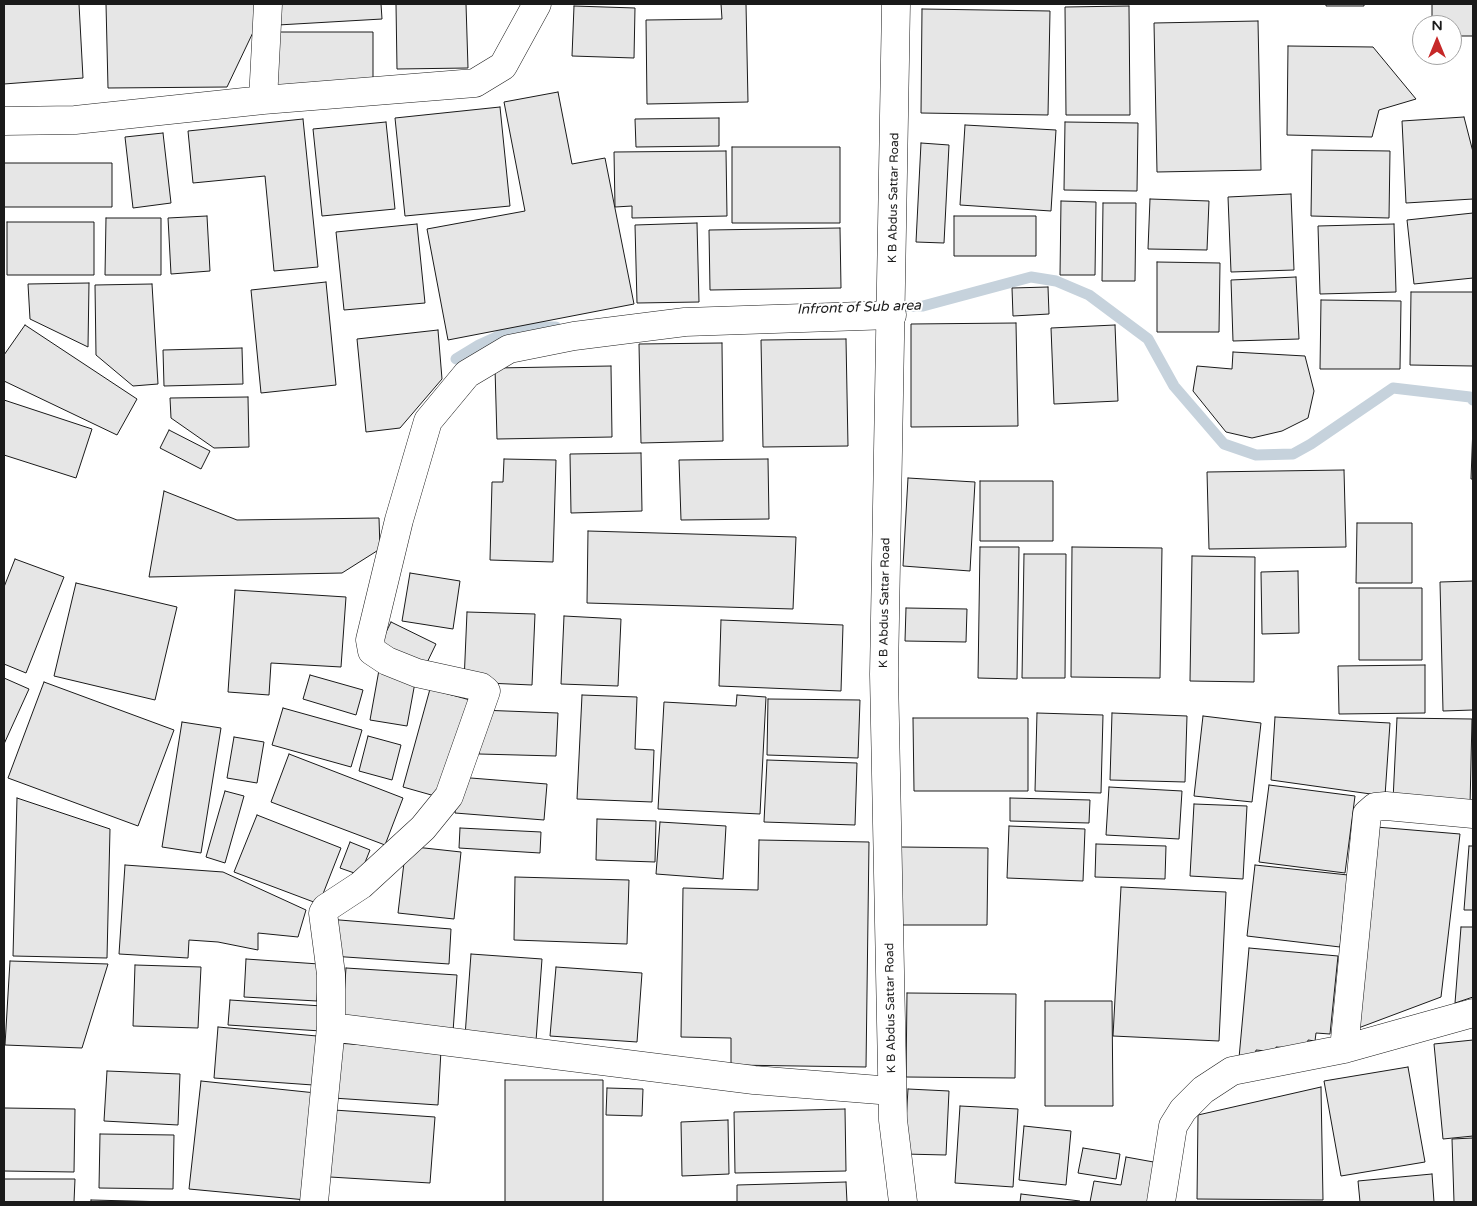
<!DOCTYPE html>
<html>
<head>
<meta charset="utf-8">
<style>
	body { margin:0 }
	#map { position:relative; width:1477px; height:1206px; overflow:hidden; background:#fff; font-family:"Varela Round",sans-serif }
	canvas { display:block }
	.frame { position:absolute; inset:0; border:5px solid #1a1a1a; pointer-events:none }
	.north { position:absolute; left:1412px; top:15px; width:50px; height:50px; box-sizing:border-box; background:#fff; border:1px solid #a3a3a3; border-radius:50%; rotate:0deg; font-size:14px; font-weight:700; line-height:20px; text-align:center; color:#1a1a1a }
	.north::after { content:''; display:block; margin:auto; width:18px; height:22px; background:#c62828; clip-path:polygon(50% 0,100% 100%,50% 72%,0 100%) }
</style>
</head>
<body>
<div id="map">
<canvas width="1477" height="1206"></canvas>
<div class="frame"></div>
<div class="north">N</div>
</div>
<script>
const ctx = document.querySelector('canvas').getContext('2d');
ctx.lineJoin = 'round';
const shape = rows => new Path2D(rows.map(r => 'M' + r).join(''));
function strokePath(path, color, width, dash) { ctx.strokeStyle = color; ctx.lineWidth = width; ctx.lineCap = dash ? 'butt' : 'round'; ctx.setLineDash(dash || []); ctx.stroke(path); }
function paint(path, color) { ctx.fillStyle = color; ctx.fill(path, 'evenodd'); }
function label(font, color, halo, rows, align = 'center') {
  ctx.font = font + ' "Varela Round",sans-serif'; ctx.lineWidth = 4; ctx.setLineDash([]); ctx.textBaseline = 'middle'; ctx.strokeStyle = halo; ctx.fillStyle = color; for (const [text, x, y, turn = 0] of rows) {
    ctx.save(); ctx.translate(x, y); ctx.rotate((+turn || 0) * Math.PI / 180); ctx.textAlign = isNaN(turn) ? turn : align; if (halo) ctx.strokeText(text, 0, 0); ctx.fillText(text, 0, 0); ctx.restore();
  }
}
const stream = shape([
	[891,307,923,306,1031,277,1056,281,1089,295,1148,339,1174,386,1224,444,1256,455,1293,454,1311,444,1393,388,1470,397,1473,400],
	[456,359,479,345,512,330,528,327,556,327]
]);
const building = shape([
	[4,4,79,4,83,78,4,84,4,4],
	[106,4,256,4,257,24,227,87,108,88,106,4],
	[277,4,381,4,382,19,278,25,277,4],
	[396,4,466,4,468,68,397,69,396,4],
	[721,4,746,4,748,102,647,104,646,20,722,19,721,4],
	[1326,4,1364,4,1364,6,1326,6,1326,4],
	[1432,4,1473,4,1473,36,1452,36,1452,25,1432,25,1432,4],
	[574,6,635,8,634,58,572,56,574,6],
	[1129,6,1130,115,1066,115,1065,7,1129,6],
	[922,9,1050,11,1048,115,921,113,922,9],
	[1258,21,1261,170,1157,172,1154,23,1258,21],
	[274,32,373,32,373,87,275,87,274,32],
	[1288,46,1373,47,1416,99,1379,110,1372,137,1287,135,1288,46],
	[558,92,572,164,605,158,634,304,448,340,427,229,525,211,504,102,558,92],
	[500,107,510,206,405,216,395,118,500,107],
	[1464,117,1473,152,1473,199,1406,203,1402,121,1464,117],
	[719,118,719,146,636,147,635,119,719,118],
	[303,119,318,267,274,271,265,176,193,183,188,131,303,119],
	[386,122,395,209,322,216,313,129,386,122],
	[1065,122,1138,123,1137,191,1064,190,1065,122],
	[965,125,1056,130,1051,211,960,205,965,125],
	[163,133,171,203,133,208,125,137,163,133],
	[921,143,949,145,944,243,916,242,921,143],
	[732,147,840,147,840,223,732,223,732,147],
	[1312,150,1390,151,1389,218,1311,216,1312,150],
	[726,151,727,216,632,218,632,206,615,207,614,152,726,151],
	[4,163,112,163,112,207,4,207,4,163],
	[1291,194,1294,270,1231,272,1228,197,1291,194],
	[1150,199,1209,201,1207,250,1148,249,1150,199],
	[1061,201,1096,202,1095,275,1060,275,1061,201],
	[1103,203,1136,203,1135,281,1102,281,1103,203],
	[1473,213,1473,278,1414,284,1407,220,1473,213],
	[207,216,210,271,171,274,168,218,207,216],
	[954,216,1036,216,1036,256,954,256,954,216],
	[106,218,161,218,161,275,105,275,106,218],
	[7,222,94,222,94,275,7,275,7,222],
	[697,223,699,302,637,303,635,225,697,223],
	[417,224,425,303,344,310,336,232,417,224],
	[1394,224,1396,292,1320,294,1318,226,1394,224],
	[840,228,841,288,710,290,709,230,840,228],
	[1157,262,1220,263,1219,332,1157,332,1157,262],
	[1296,277,1299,339,1233,341,1231,280,1296,277],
	[326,282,336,385,261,393,251,290,326,282],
	[89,283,88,347,30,319,28,284,89,283],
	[152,284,158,384,133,386,96,355,95,285,152,284],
	[1048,287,1049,314,1013,316,1012,288,1048,287],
	[1411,292,1473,292,1473,366,1410,365,1411,292],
	[1321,300,1401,301,1400,369,1320,369,1321,300],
	[1016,323,1018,426,911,427,911,324,1016,323],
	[25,325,137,399,117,435,4,381,4,355,25,325],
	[1115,325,1118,401,1054,404,1051,328,1115,325],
	[438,330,442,379,400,428,366,432,357,339,438,330],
	[846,339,848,446,763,447,761,340,846,339],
	[722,343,723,441,641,443,639,344,722,343],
	[242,348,243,384,164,386,163,350,242,348],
	[1233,352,1305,356,1314,391,1308,418,1282,431,1252,438,1226,432,1193,391,1197,366,1232,369,1233,352],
	[611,366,612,437,497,439,495,368,611,366],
	[248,397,249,447,214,448,171,418,170,398,248,397],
	[4,400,92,429,76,478,4,455,4,400],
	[1473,426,1473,479,1471,479,1473,426],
	[169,430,210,451,201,469,160,448,169,430],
	[641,453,642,511,571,513,570,454,641,453],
	[504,459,556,460,553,562,490,560,492,482,503,482,504,459],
	[768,459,769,519,681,520,679,460,768,459],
	[1344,470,1346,547,1209,549,1207,472,1344,470],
	[908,478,975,482,970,571,903,566,908,478],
	[980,481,1053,481,1053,541,980,541,980,481],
	[164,491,237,520,379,518,380,549,342,573,149,577,164,491],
	[1357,523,1412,523,1412,583,1356,583,1357,523],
	[588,531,796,537,793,609,587,603,588,531],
	[980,547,1019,547,1017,679,978,678,980,547],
	[1072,547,1162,548,1160,678,1071,677,1072,547],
	[1024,554,1066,554,1065,678,1022,678,1024,554],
	[1192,556,1255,557,1254,682,1190,681,1192,556],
	[15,559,64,577,26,673,4,664,4,587,15,559],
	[1298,571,1299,633,1262,634,1261,572,1298,571],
	[410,573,460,581,453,629,402,621,410,573],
	[1473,581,1473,710,1443,711,1440,582,1473,581],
	[76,583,177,607,155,700,54,676,76,583],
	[1359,588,1422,588,1422,660,1359,660,1359,588],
	[235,590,346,597,341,667,271,663,269,695,228,692,235,590],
	[906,608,967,609,966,642,905,641,906,608],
	[467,612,535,614,532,685,464,682,467,612],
	[564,616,621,619,618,686,561,684,564,616],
	[721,620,843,625,841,691,719,686,721,620],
	[391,622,436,644,422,673,377,651,391,622],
	[1425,665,1425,713,1339,714,1338,666,1425,665],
	[379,670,416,677,407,726,370,720,379,670],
	[310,675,363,690,356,715,303,699,310,675],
	[4,678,29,689,4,744,4,678],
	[44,682,174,730,138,826,8,778,44,682],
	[430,689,470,700,442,798,403,787,430,689],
	[582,695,637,697,635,749,654,750,652,802,577,799,582,695],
	[737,695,766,697,760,814,658,809,664,702,736,706,737,695],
	[768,699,860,700,858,758,767,755,768,699],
	[283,708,362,730,351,767,272,745,283,708],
	[480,710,558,713,556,756,479,754,480,710],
	[1037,713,1103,715,1101,793,1035,791,1037,713],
	[1112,713,1187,716,1185,782,1110,780,1112,713],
	[1203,716,1261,723,1252,802,1194,796,1203,716],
	[1275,717,1390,723,1385,796,1271,780,1275,717],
	[913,718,1028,718,1028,791,914,791,913,718],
	[1397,718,1472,719,1470,806,1393,800,1397,718],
	[182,722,221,728,201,853,162,847,182,722],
	[368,736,401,745,392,780,359,771,368,736],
	[234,737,264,742,257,783,227,778,234,737],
	[289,754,403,798,385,845,271,802,289,754],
	[767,760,857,763,855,825,764,822,767,760],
	[458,777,547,784,544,820,455,813,458,777],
	[1269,785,1355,796,1345,873,1259,862,1269,785],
	[1109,787,1182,791,1179,839,1106,835,1109,787],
	[225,791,244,796,225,863,206,857,225,791],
	[17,798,110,829,107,958,13,956,17,798],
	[1010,798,1090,800,1089,823,1010,821,1010,798],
	[1194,804,1247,806,1243,879,1190,876,1194,804],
	[257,815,341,848,319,904,234,872,257,815],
	[597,819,656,821,655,862,596,860,597,819],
	[660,822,726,826,723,879,656,874,660,822],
	[1009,826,1085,829,1083,881,1007,878,1009,826],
	[1376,827,1460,834,1441,997,1353,1030,1376,827],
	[460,828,541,832,540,853,459,848,460,828],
	[759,840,869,842,866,1067,731,1065,731,1038,681,1037,683,888,758,890,759,840],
	[350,842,370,850,360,875,340,868,350,842],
	[1096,844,1166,846,1165,879,1095,877,1096,844],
	[406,846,461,852,454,919,398,913,406,846],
	[1469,846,1473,846,1473,910,1464,910,1469,846],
	[901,847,988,848,987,925,900,925,901,847],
	[125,865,223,872,306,910,298,937,258,933,258,950,218,942,189,940,188,958,119,954,125,865],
	[1255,865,1348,875,1340,947,1247,936,1255,865],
	[515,877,629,880,627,944,514,940,515,877],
	[1121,887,1226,892,1219,1041,1113,1036,1121,887],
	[327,919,451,929,449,964,331,956,327,919],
	[1461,927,1473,927,1473,997,1455,1003,1461,927],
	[1249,948,1338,956,1330,1034,1316,1033,1315,1041,1308,1040,1307,1049,1276,1047,1276,1052,1256,1050,1255,1059,1239,1058,1249,948],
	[471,954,542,959,536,1041,465,1036,471,954],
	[246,959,319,964,317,1001,244,997,246,959],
	[10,961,108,964,82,1048,5,1045,10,961],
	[135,965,201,967,198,1028,133,1026,135,965],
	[556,967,642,973,637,1042,550,1036,556,967],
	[346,968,457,975,453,1032,342,1025,346,968],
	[907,993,1016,994,1015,1078,906,1077,907,993],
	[230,1000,322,1006,321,1031,228,1025,230,1000],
	[1045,1001,1112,1001,1113,1106,1045,1106,1045,1001],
	[218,1027,317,1036,313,1085,214,1078,218,1027],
	[1473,1040,1473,1136,1443,1139,1434,1044,1473,1040],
	[336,1043,441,1050,438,1105,333,1098,336,1043],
	[1408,1067,1425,1162,1341,1176,1324,1081,1408,1067],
	[107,1071,180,1074,178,1125,104,1121,107,1071],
	[505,1080,603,1080,603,1202,505,1202,505,1080],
	[201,1081,316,1093,306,1200,189,1189,201,1081],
	[1321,1087,1323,1200,1197,1199,1198,1115,1321,1087],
	[607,1088,643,1089,642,1116,606,1115,607,1088],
	[908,1089,949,1091,946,1155,904,1154,908,1089],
	[960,1106,1018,1109,1013,1187,955,1183,960,1106],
	[4,1108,75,1109,74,1172,4,1171,4,1108],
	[845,1109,846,1171,735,1173,734,1112,845,1109],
	[334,1110,435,1117,430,1183,330,1177,334,1110],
	[728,1120,729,1174,682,1176,681,1122,728,1120],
	[1024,1126,1071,1131,1066,1185,1019,1180,1024,1126],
	[100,1134,174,1135,173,1189,99,1188,100,1134],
	[1473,1138,1473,1202,1454,1202,1452,1139,1473,1138],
	[1083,1148,1120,1154,1116,1179,1078,1173,1083,1148],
	[1126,1157,1159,1163,1152,1202,1090,1202,1094,1181,1121,1185,1126,1157],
	[1432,1174,1434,1202,1360,1202,1358,1181,1432,1174],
	[4,1179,75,1179,74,1202,4,1202,4,1179],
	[846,1182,847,1202,737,1202,737,1185,846,1182],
	[1021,1194,1080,1201,1080,1202,1020,1202,1021,1194],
	[91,1200,171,1202,91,1202,91,1200]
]);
const minor = shape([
	[263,100,268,4],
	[4,121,75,120,263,100,475,83,503,66,537,4],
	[331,1027,754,1080,892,1091],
	[1344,1049,1367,814,1375,807,1386,806,1473,814],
	[314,1202,331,1027,331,974,323,913,326,908,361,885,423,828,449,796,486,691,481,687,417,673,387,661,372,651,370,640,399,520,428,421,467,374,509,349,574,336,685,322,892,315],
	[1161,1202,1173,1126,1183,1110,1203,1090,1232,1071,1344,1049,1473,1013]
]);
const tertiary = shape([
	[896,4,884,674,893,1120,903,1202]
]);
const streetNames = [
	["K B Abdus Sattar Road",894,198,-89],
	["K B Abdus Sattar Road",885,603,-89],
	["K B Abdus Sattar Road",891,1008,-91]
];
const waterNames = [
	["Infront of Sub area",859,308,-2]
];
strokePath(stream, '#c6d2dc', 11);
paint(building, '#e6e6e6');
strokePath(building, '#1a1a1a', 1);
strokePath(minor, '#1a1a1a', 29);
strokePath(tertiary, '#1a1a1a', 29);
strokePath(minor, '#fff', 28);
strokePath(tertiary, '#fff', 28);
label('12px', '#1a1a1a', '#fff', streetNames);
label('italic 14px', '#1a1a1a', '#fff', waterNames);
</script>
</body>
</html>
